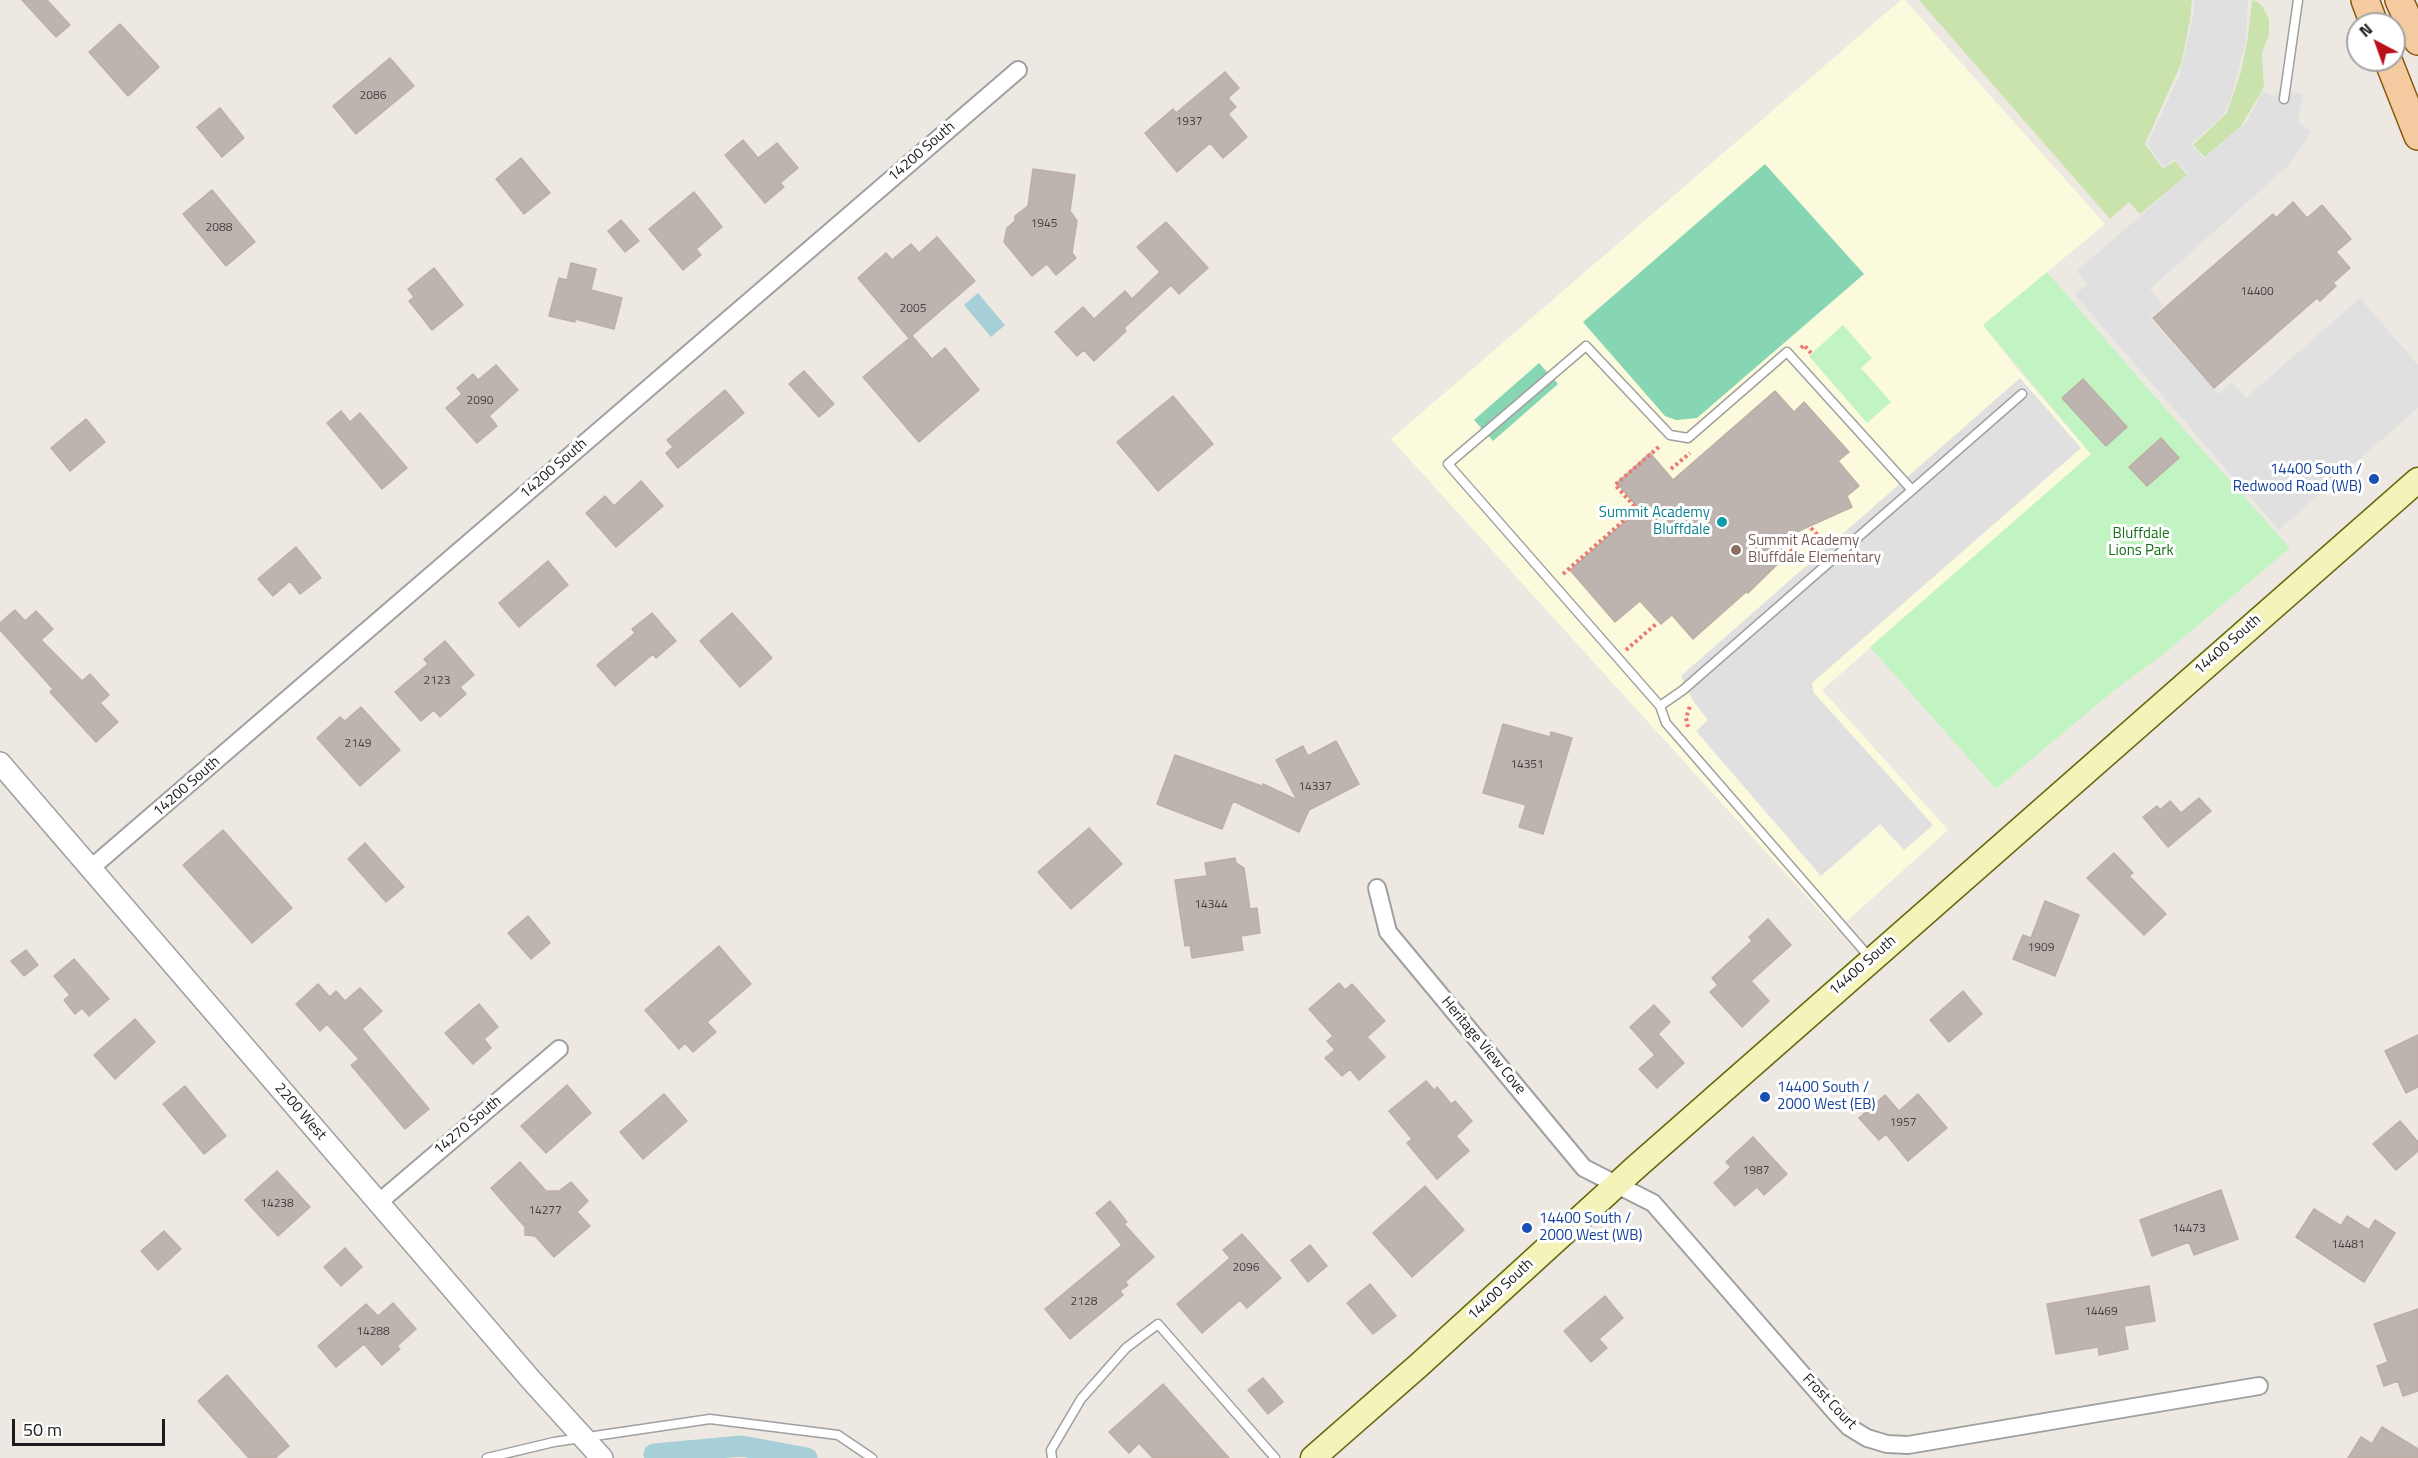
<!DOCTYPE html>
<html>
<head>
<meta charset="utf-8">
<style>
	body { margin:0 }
	#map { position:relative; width:2418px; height:1458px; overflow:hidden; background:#ede9e2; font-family:"Titillium Web",sans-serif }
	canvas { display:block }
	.north { position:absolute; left:2346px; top:12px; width:60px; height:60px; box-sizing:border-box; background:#fff; border:2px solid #a4a4a4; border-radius:50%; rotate:319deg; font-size:16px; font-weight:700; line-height:24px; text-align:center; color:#1c1c1c }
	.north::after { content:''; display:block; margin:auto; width:21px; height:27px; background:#b91019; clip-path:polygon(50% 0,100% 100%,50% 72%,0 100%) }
	.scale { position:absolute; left:12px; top:1419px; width:153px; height:27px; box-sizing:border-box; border:3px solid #1c1c1c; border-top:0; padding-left:8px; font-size:18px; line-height:21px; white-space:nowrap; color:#1c1c1c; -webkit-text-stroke:4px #fff; paint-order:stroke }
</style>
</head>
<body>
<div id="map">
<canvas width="2418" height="1458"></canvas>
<div class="north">N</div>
<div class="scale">50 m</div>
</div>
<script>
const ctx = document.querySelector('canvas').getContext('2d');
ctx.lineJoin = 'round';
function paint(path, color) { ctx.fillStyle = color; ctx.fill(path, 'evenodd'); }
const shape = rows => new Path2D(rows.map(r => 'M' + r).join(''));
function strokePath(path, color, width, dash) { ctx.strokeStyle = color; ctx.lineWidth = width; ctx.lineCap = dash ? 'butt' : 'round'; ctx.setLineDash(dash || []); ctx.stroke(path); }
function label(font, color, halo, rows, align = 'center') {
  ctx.font = font + ' "Titillium Web",sans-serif'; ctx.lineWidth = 6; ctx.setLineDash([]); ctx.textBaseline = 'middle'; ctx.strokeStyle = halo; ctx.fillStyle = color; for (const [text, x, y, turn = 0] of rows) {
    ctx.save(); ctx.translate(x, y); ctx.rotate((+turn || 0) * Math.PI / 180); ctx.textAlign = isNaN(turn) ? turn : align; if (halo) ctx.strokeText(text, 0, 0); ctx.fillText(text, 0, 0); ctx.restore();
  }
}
const education = shape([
	[1901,0,1905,0,2105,224,1983,325,2019,371,2091,454,1822,690,1948,830,1837,930,1391,439]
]);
const grass = shape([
	[1919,0,2192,0,2190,20,2181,64,2145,144,2163,169,2175,161,2187,175,2140,214,2129,202,2110,219],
	[2252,0,2258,2,2263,7,2269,19,2269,35,2262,53,2264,87,2241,126,2205,157,2193,145,2227,113,2241,72,2248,37]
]);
const park = shape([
	[2047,272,2149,390,2290,548,2166,652,2112,692,1996,789,1870,647,2091,454,1983,325],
	[1843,325,1872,358,1861,368,1891,402,1867,423,1809,356]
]);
const pitch = shape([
	[1765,164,1864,274,1697,418,1676,420,1665,416,1583,322],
	[1539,363,1558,384,1493,441,1474,420]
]);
const parking = shape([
	[2194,0,2248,0,2246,40,2230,101,2223,116,2191,144,2204,159,2248,120,2262,91,2274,96,2280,91,2303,94,2298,121,2311,132,2289,165,2150,289,2164,306,2150,318,2218,394,2232,382,2246,398,2360,298,2418,365,2418,408,2279,530,2075,295,2087,284,2077,271,2188,174,2174,159,2164,168,2147,144,2179,77,2194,12],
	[2020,378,2081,448,1812,683,1814,693,1933,825,1904,850,1880,824,1821,876,1696,731,1708,720,1693,701,1681,676]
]);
const water = shape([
	[978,293,1005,325,991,337,964,305]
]);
const canal = shape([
	[654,1454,742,1446,807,1458]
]);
const building = shape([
	[22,0,47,0,70,25,56,37,22,0],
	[120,24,159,67,128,96,89,52,120,24],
	[390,58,414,86,356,134,333,106,390,58],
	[1225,72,1239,88,1228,98,1236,107,1228,114,1247,137,1223,158,1210,143,1177,172,1145,133,1173,109,1176,113,1225,72],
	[220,108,244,138,222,157,197,127,220,108],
	[743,140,758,158,777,143,798,168,780,183,784,187,765,203,725,155,743,140],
	[521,158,550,193,524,214,496,179,521,158],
	[1033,169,1075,175,1070,211,1077,221,1072,253,1076,258,1056,275,1047,264,1032,276,1004,242,1007,228,1015,221,1015,216,1028,206,1033,169],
	[212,190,255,242,226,266,183,214,212,190],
	[694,192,722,227,696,249,701,255,683,270,649,229,694,192],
	[2293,202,2307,218,2322,205,2351,239,2336,252,2350,268,2333,283,2336,286,2320,301,2317,298,2214,388,2153,318,2273,214,2276,218,2293,202],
	[621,220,639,241,625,252,608,231,621,220],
	[1166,222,1208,268,1179,294,1171,285,1124,328,1126,331,1094,361,1084,350,1077,356,1055,332,1083,307,1094,319,1125,291,1132,299,1160,272,1137,247,1166,222],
	[937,237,975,281,909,338,858,278,886,253,892,260,911,244,919,253,937,237],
	[571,263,596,269,591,290,622,298,614,329,575,319,575,322,549,316,559,278,567,280,571,263],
	[434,268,463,305,432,330,409,301,414,297,408,289,434,268],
	[912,336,932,359,945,348,979,390,919,442,863,377,912,336],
	[496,365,518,390,489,416,497,426,477,443,446,408,462,394,457,388,473,374,478,380,496,365],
	[804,371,834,404,819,417,789,384,804,371],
	[2083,379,2127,427,2106,446,2062,398,2083,379],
	[725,390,744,413,678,468,666,453,673,447,667,440,725,390],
	[1775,391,1794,412,1804,402,1849,452,1838,461,1859,486,1847,496,1852,507,1779,540,1785,549,1782,552,1786,556,1748,593,1746,592,1693,639,1672,615,1661,624,1640,601,1615,622,1570,570,1639,509,1617,483,1650,453,1673,480,1775,391],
	[1173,396,1213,444,1158,491,1117,442,1173,396],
	[341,411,350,422,360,413,407,468,382,489,327,423,341,411],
	[86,419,105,442,70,471,51,448,86,419],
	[2161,438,2179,458,2147,486,2129,467,2161,438],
	[641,481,663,506,616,547,586,513,605,496,614,506,641,481],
	[296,547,321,578,300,594,290,581,273,596,258,579,296,547],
	[548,561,568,585,519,627,499,603,548,561],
	[15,610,25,621,36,611,53,629,41,640,82,681,90,674,109,695,100,703,118,722,96,742,50,692,53,689,0,630,0,623,15,610],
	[652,613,676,641,656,658,653,654,615,686,597,665,635,633,632,629,652,613],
	[732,613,772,658,740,687,700,641,732,613],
	[445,641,474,675,460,687,466,694,440,717,434,710,421,721,395,692,428,664,424,659,445,641],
	[361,707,400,750,360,786,317,738,340,717,345,721,361,707],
	[1503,724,1550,737,1551,732,1572,738,1543,834,1519,827,1526,805,1483,793,1503,724],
	[1336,741,1359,784,1309,810,1299,832,1233,801,1222,829,1157,804,1175,755,1262,786,1263,784,1297,800,1276,760,1303,746,1308,756,1336,741],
	[2199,798,2211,811,2168,847,2143,817,2157,806,2160,810,2170,801,2181,813,2199,798],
	[1089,828,1122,864,1071,909,1038,872,1089,828],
	[223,830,292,908,252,943,183,865,223,830],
	[365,843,404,887,386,902,348,859,365,843],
	[2114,853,2133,873,2129,876,2166,914,2144,935,2087,878,2114,853],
	[1235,858,1236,863,1244,868,1250,909,1257,908,1260,933,1241,936,1243,950,1192,958,1190,945,1185,946,1175,880,1207,876,1205,863,1235,858],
	[2045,901,2079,915,2055,976,2013,959,2023,935,2031,938,2045,901],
	[528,916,550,943,531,959,508,933,528,916],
	[1768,919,1791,945,1751,981,1769,1001,1742,1027,1710,992,1718,985,1712,978,1752,941,1749,937,1768,919],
	[719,946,751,984,707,1022,716,1032,693,1052,685,1043,679,1049,645,1010,719,946],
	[26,950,38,965,24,976,11,961,26,950],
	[74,959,109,999,89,1016,82,1008,75,1014,64,1000,70,995,54,976,74,959],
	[1339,983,1345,990,1352,984,1385,1021,1367,1037,1385,1057,1359,1080,1350,1069,1342,1076,1325,1058,1335,1050,1327,1041,1333,1036,1309,1009,1339,983],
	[318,984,330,997,336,991,345,1001,360,988,382,1011,362,1029,429,1109,405,1129,351,1065,359,1059,327,1024,320,1031,296,1004,318,984],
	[1963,991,1982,1014,1949,1042,1930,1020,1963,991],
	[479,1004,498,1027,484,1039,491,1048,473,1064,445,1033,479,1004],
	[1654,1005,1670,1022,1658,1034,1684,1063,1657,1088,1639,1069,1655,1055,1630,1027,1654,1005],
	[135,1019,155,1042,115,1079,94,1055,135,1019],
	[2418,1035,2418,1087,2406,1093,2385,1051,2418,1035],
	[1426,1081,1434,1090,1437,1087,1451,1104,1455,1101,1472,1121,1456,1136,1469,1151,1437,1179,1407,1143,1412,1139,1389,1111,1426,1081],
	[567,1085,591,1113,546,1153,521,1126,567,1085],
	[185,1086,226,1136,204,1154,163,1104,185,1086],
	[664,1094,687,1121,643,1159,620,1132,664,1094],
	[1918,1094,1947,1128,1908,1161,1886,1134,1879,1140,1859,1118,1885,1095,1899,1111,1918,1094],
	[2400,1121,2418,1142,2418,1151,2396,1170,2373,1144,2400,1121],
	[1753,1137,1787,1174,1764,1195,1757,1187,1735,1206,1714,1183,1731,1167,1726,1162,1753,1137],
	[520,1162,546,1191,559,1191,571,1182,588,1201,577,1212,590,1226,554,1257,535,1236,525,1235,525,1227,491,1188,520,1162],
	[277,1171,310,1207,278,1236,245,1200,277,1171],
	[1425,1186,1464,1230,1412,1277,1373,1233,1425,1186],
	[2221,1190,2238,1239,2194,1255,2189,1242,2152,1256,2140,1220,2221,1190],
	[1110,1201,1127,1222,1124,1224,1154,1257,1125,1282,1128,1285,1120,1291,1123,1295,1070,1339,1045,1309,1122,1245,1096,1213,1110,1201],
	[2314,1209,2341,1226,2347,1216,2369,1230,2375,1220,2395,1233,2364,1282,2296,1237,2314,1209],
	[164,1231,181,1249,158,1270,141,1251,164,1231],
	[1242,1234,1281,1278,1247,1308,1240,1300,1202,1333,1177,1304,1230,1258,1223,1250,1242,1234],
	[1310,1245,1327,1266,1308,1282,1291,1260,1310,1245],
	[345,1248,362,1267,341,1286,324,1267,345,1248],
	[1370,1284,1396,1316,1373,1334,1347,1303,1370,1284],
	[2149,1286,2155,1321,2124,1326,2128,1349,2099,1355,2098,1347,2056,1354,2047,1304,2149,1286],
	[1605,1296,1623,1318,1599,1339,1607,1348,1591,1362,1564,1331,1605,1296],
	[393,1303,416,1329,397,1346,400,1349,382,1365,364,1344,336,1367,318,1346,366,1304,378,1316,393,1303],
	[2418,1309,2418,1391,2403,1396,2398,1381,2384,1386,2377,1366,2388,1362,2374,1324,2418,1309],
	[227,1375,289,1446,275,1458,249,1458,198,1401,227,1375],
	[1263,1378,1283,1402,1268,1414,1248,1390,1263,1378],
	[1163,1384,1229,1458,1153,1458,1139,1443,1129,1453,1109,1432,1163,1384],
	[2382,1427,2418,1449,2418,1458,2348,1458,2361,1437,2372,1444,2382,1427]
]);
const path = shape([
	[1801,348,1804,345,1811,353],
	[1671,469,1690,453],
	[1811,528,1826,544],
	[1786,545,1803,564],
	[1563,574,1637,509,1615,485,1661,445],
	[1626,650,1656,624],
	[1688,727,1686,718,1690,706]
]);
const service = shape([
	[2284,99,2298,0],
	[1660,706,1683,690,2022,394],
	[1871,959,1666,723,1660,706,1448,464,1586,346,1670,435,1688,438,1787,352,1912,490],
	[487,1458,554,1442,710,1419,838,1435,872,1458],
	[1052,1458,1051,1450,1081,1399,1126,1348,1158,1324,1275,1458]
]);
const minor = shape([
	[91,868,1018,70],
	[1377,888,1388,932,1584,1168,1653,1203,1835,1412,1849,1427,1867,1438,1887,1444,1908,1445,2259,1386],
	[378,1203,559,1049]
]);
const tertiary = shape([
	[0,763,532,1381,602,1458]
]);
const secondary = shape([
	[1313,1458,1418,1366,1635,1168,2418,480]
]);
const primary = shape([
	[2365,0,2374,24],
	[2399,0,2418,41],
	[2388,60,2418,136]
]);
const markers = [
	[2374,479,6,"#1a4fb4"],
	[1722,522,6,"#0f9aa8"],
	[1736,550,6,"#8d6e63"],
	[1765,1097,6,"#1a4fb4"],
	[1527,1228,6,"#1a4fb4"]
];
const numberNames = [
	["2086",373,96],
	["1937",1189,122],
	["1945",1044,224],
	["2088",219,228],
	["14400",2257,292],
	["2005",913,309],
	["2090",480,401],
	["2123",437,681],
	["2149",358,744],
	["14351",1527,765],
	["14337",1315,787],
	["14344",1211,905],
	["1909",2041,948],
	["1957",1903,1123],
	["1987",1756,1171],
	["14238",277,1204],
	["14277",545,1211],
	["14473",2189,1229],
	["14481",2348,1245],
	["2096",1246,1268],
	["2128",1084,1302],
	["14469",2101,1312],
	["14288",373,1332]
];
const streetNames = [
	["14200 South",922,152,-41],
	["14200 South",554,469,-41],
	["14400 South",2228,645,-41],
	["14200 South",187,787,-41],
	["14400 South",1863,966,-41],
	["Heritage View Cove",1483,1046,50],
	["2200 West",300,1112,49],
	["14270 South",468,1126,-40],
	["14400 South",1501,1290,-43],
	["Frost Court",1829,1402,46]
];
const transitNames = [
	["14400 South /",2362,470,"right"],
	["Redwood Road (WB)",2362,487,"right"],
	["14400 South /",1777,1088],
	["2000 West (EB)",1777,1105],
	["14400 South /",1539,1219],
	["2000 West (WB)",1539,1236]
];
const cultureNames = [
	["Summit Academy",1710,513],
	["Bluffdale",1710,530]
];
const parkNames = [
	["Bluffdale",2141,534],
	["Lions Park",2141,551]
];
const educationNames = [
	["Summit Academy",1748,541],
	["Bluffdale Elementary",1748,558]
];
paint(education, '#fcfadc');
paint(grass, '#cae3ac');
paint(park, '#c2f4c3');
paint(pitch, '#86d6b3');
paint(parking, '#e0e0e0');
paint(water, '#a6cfd7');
strokePath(canal, '#a6cfd7', 21);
paint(building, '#bdb4af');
strokePath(building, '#bdafa6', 1.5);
strokePath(service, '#a0a0a0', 11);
strokePath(minor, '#a0a0a0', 20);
strokePath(tertiary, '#a0a0a0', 24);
strokePath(secondary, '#64690d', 27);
strokePath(primary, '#89580c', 30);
strokePath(path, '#ee7872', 4, [3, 3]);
strokePath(service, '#fff', 8);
strokePath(minor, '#fff', 16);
strokePath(tertiary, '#fff', 21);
strokePath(secondary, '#f4f3b9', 24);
strokePath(primary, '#f4cba0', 27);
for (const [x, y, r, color] of markers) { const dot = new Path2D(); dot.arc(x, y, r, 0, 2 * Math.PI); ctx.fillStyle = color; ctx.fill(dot); strokePath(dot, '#fff', 2); }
label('12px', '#444241', null, numberNames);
label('15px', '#1c1c1c', '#fff', streetNames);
label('15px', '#164399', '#fff', transitNames, 'left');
label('15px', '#0d838f', '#fff', cultureNames, 'right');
label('15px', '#147116', '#fff', parkNames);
label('15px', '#785e54', '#fff', educationNames, 'left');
</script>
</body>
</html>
